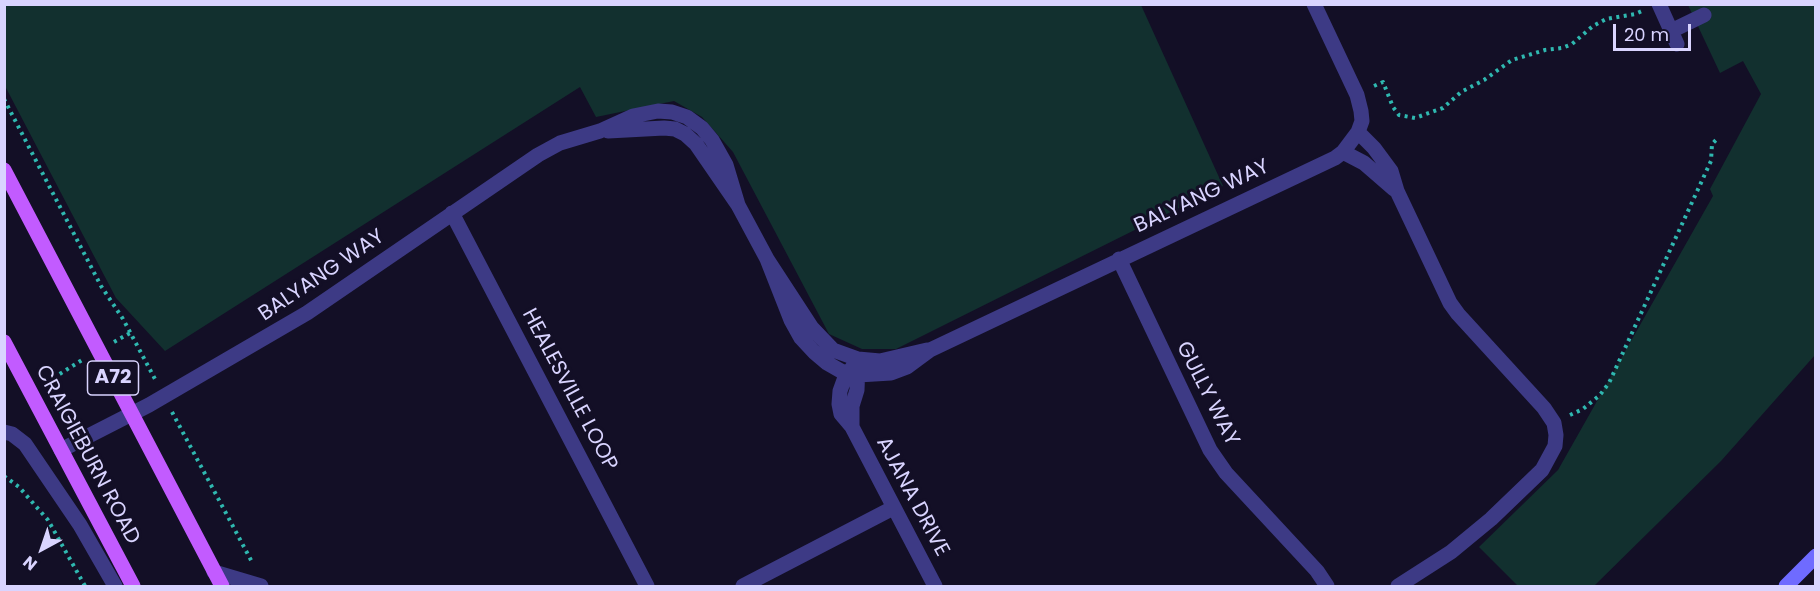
<!DOCTYPE html>
<html>
<head>
<meta charset="utf-8">
<style>
	body { margin:0 }
	#map { position:relative; width:1820px; height:591px; overflow:hidden; background:#130f26; font-family:Poppins,sans-serif }
	canvas { display:block }
	.frame { position:absolute; inset:0; border:6px solid #d9d4ff; pointer-events:none }
	.north { position:absolute; left:12px; top:519px; width:60px; height:60px; -webkit-text-stroke:4px #130f26; paint-order:stroke; rotate:220deg; font-size:16px; font-weight:700; line-height:24px; text-align:center; color:#d9d4ff }
	.north::after { content:''; display:block; margin:auto; width:21px; height:27px; background:#d9d4ff; clip-path:polygon(50% 0,100% 100%,50% 72%,0 100%) }
	.scale { position:absolute; left:1613px; top:24px; width:78px; height:27px; box-sizing:border-box; border:3px solid #d9d4ff; border-top:0; padding-left:8px; font-size:18px; line-height:21px; white-space:nowrap; color:#d9d4ff; -webkit-text-stroke:4px #130f26; paint-order:stroke }
</style>
</head>
<body>
<div id="map">
<canvas width="1820" height="591"></canvas>
<div class="frame"></div>
<div class="north">N</div>
<div class="scale">20 m</div>
</div>
<script>
const ctx = document.querySelector('canvas').getContext('2d');
ctx.lineJoin = 'round';
function paint(path, color) { ctx.fillStyle = color; ctx.fill(path, 'evenodd'); }
const shape = rows => new Path2D(rows.map(r => 'M' + r).join(''));
function strokePath(path, color, width, dash) { ctx.strokeStyle = color; ctx.lineWidth = width; ctx.lineCap = dash ? 'butt' : 'round'; ctx.setLineDash(dash || []); ctx.stroke(path); }
function label(font, color, halo, rows, align = 'center') {
  ctx.font = font + ' Poppins,sans-serif'; ctx.lineWidth = 6; ctx.setLineDash([]); ctx.textBaseline = 'middle'; ctx.strokeStyle = halo; ctx.fillStyle = color; for (const [text, x, y, turn = 0] of rows) {
    ctx.save(); ctx.translate(x, y); ctx.rotate((+turn || 0) * Math.PI / 180); ctx.textAlign = isNaN(turn) ? turn : align; if (halo) ctx.strokeText(text, 0, 0); ctx.fillText(text, 0, 0); ctx.restore();
  }
}
const green = shape([
	[4,5,1141,5,1223,186,896,349,862,349,829,334,733,152,702,117,674,101,596,117,580,87,165,351,116,298,5,86],
	[1688,5,1815,5,1815,355,1721,461,1594,586,1518,586,1479,547,1558,470,1713,196,1710,189,1761,94,1743,61,1720,73]
]);
const path = shape([
	[1374,86,1383,82,1393,107,1399,115,1415,118,1443,108,1461,92,1484,80,1512,60,1545,50,1562,48,1572,44,1593,26,1606,19,1635,14,1642,11],
	[4,99,101,286,123,319,155,379],
	[114,342,130,333],
	[47,382,82,360],
	[172,412,252,562],
	[1570,415,1583,409,1600,395,1609,383,1711,161,1712,144,1717,139],
	[4,476,19,487,48,520,85,586]
]);
const minor = shape([
	[1659,4,1677,44],
	[1671,31,1704,15],
	[608,131,664,128,675,129,685,134,696,144,738,205,767,259,812,328,833,350,858,359,880,361,927,350],
	[1358,132,1374,148,1391,171,1397,191,1450,303,1458,314,1544,408,1554,423,1556,435,1555,446,1542,470,1491,519,1451,552,1398,586],
	[1343,152,1364,163,1394,189],
	[452,213,647,586],
	[767,259,791,320,801,338,814,352,827,363,841,371,858,375,891,373,907,367,930,350,1335,158,1343,152,1358,132,1362,121,1361,111,1357,95,1314,4],
	[1119,259,1210,450,1226,473,1317,571,1327,586],
	[854,365,844,380,840,391,839,404,841,414,852,427,935,586],
	[852,427,852,406,857,390,858,365],
	[61,450,149,405,307,313,538,155,560,143,600,131,633,116,658,111,672,112,687,117,702,128,712,140,726,165,738,205],
	[214,572,261,586],
	[743,586,893,508]
]);
const tertiary = shape([
	[4,432,12,434,25,444,80,525,115,586]
]);
const secondary = shape([
	[1786,586,1816,556]
]);
const primary = shape([
	[4,170,222,586],
	[4,342,133,586]
]);
const shields = [
	[113,378,51]
];
const shieldNames = [
	["A72",113,378]
];
const streetNames = [
	["BALYANG WAY",1202,197,-25],
	["BALYANG WAY",322,276,-34],
	["HEALESVILLE LOOP",569,390,62],
	["GULLY WAY",1207,394,63],
	["CRAIGIEBURN ROAD",87,455,62],
	["AJANA DRIVE",912,497,62]
];
paint(green, '#12302f');
strokePath(path, '#2fb8b0', 4, [3, 4.5]);
strokePath(minor, '#3d3a85', 15);
strokePath(tertiary, '#3d3a85', 15);
strokePath(secondary, '#6f6bff', 15);
strokePath(primary, '#c25bff', 15);
for (const [x, y, w] of shields) { const box = new Path2D(); box.roundRect(x - w / 2, y - 17, w, 34, 4.5); ctx.fillStyle = '#130f26'; ctx.fill(box); strokePath(box, '#d9d4ff', 1.5); }
label('bold 20px', '#d9d4ff', null, shieldNames);
label('21px', '#d9d4ff', '#130f26', streetNames);
</script>
</body>
</html>
